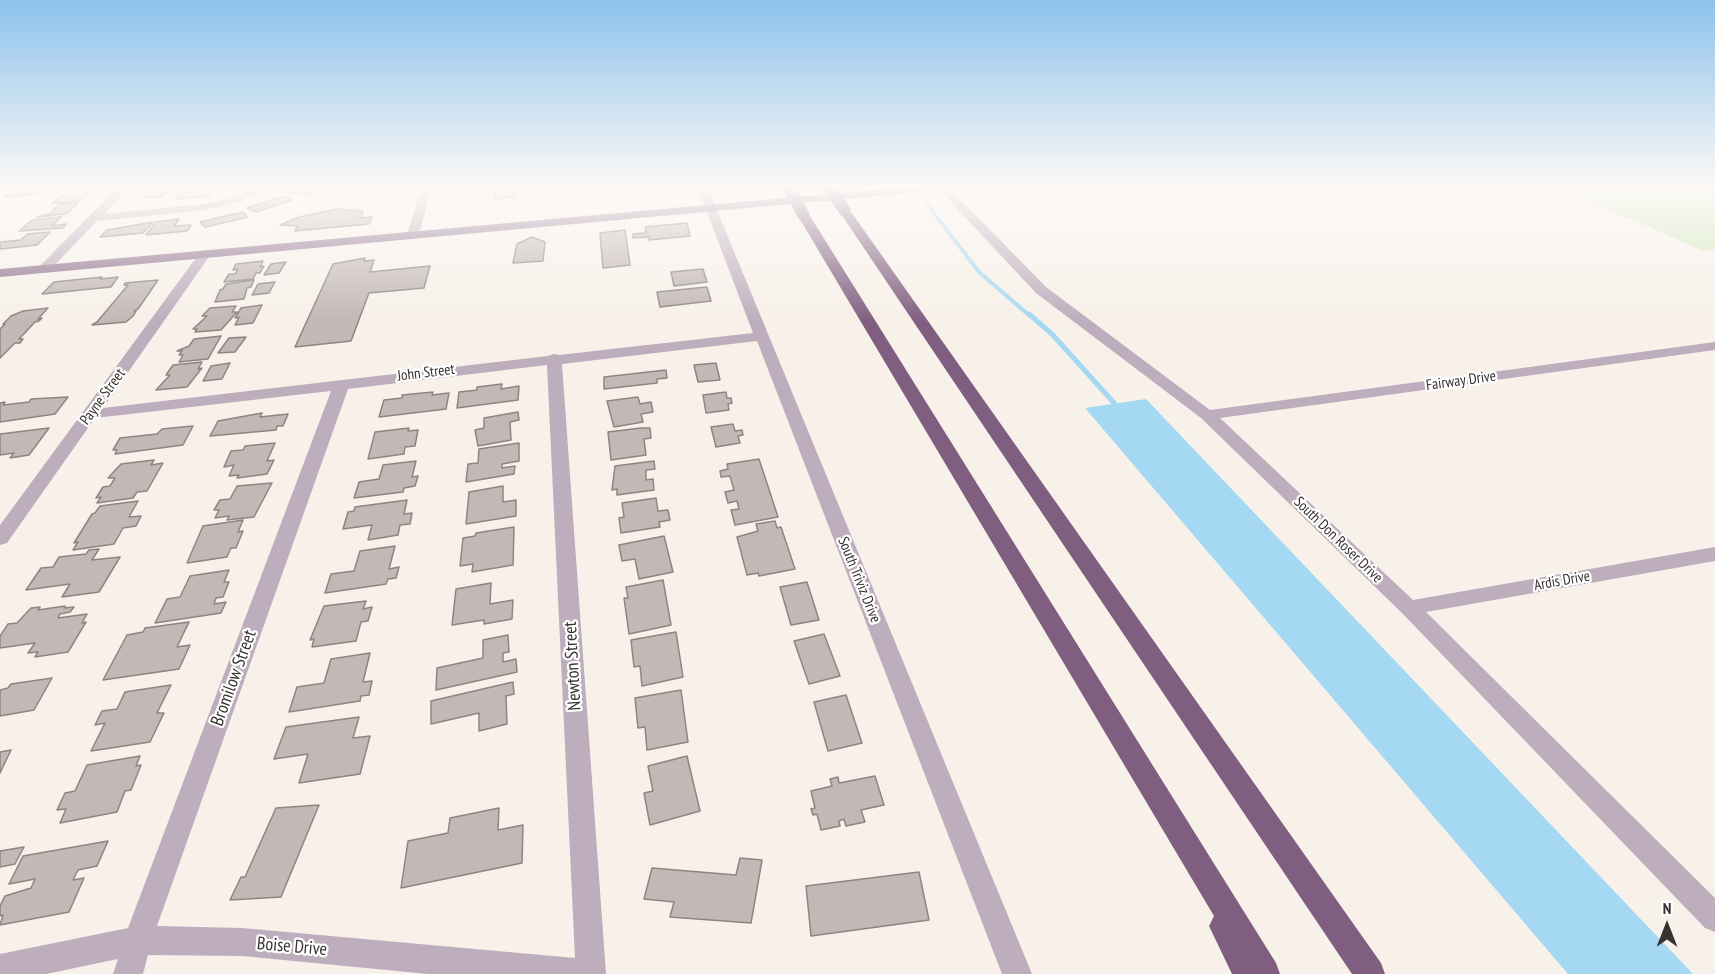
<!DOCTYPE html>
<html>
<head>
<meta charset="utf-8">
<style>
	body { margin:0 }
	#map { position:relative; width:1715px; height:974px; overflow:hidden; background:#f8f1ea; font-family:"PT Sans Narrow",sans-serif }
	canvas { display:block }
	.north { position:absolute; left:1637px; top:896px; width:60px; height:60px; -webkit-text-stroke:4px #fff; paint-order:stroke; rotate:0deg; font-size:16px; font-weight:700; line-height:24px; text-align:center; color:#353230 }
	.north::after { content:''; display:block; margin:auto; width:21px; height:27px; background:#353230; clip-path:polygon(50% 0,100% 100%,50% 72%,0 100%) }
</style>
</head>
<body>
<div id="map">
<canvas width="1715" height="974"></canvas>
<div class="north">N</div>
</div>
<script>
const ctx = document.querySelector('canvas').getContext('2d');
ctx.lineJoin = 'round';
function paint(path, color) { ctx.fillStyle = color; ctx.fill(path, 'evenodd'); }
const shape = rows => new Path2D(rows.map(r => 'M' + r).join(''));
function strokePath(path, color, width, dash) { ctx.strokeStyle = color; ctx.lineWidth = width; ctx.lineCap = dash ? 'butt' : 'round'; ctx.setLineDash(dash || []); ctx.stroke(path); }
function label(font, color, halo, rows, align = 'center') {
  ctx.font = font + ' "PT Sans Narrow",sans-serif'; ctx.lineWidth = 4.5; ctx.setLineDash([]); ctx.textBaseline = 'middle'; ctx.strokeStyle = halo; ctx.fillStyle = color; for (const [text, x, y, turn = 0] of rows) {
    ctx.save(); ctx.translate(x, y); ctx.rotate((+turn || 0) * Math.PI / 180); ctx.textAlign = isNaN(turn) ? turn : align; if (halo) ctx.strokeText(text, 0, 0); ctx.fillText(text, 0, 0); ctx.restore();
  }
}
const green = shape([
	[1557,186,1715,186,1715,249,1703,251]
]);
const water = shape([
	[1146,399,1693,974,1568,974,1085,408]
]);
const streamFar1 = shape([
	[927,204,979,272,1030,316]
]);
const stream = shape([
	[1029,314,1052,334,1115,404]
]);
const building = shape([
	[17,186,48,186,39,194,4,197,17,186],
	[177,186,161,197,144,198,152,188,177,186],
	[299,186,325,186,309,195,286,193,299,186],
	[496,186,585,186,585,191,566,192,566,188,515,192,515,197,494,199,496,186],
	[592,186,636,186,595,190,592,186],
	[197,187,196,189,207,188,205,191,214,190,210,196,175,199,185,188,197,187],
	[90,190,87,193,90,193,80,201,52,203,70,191,90,190],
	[283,196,292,200,256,212,247,208,283,196],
	[78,203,66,214,37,217,50,214,59,204,78,203],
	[337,209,362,211,363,214,359,218,372,217,369,224,295,231,298,226,280,225,299,217,337,209],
	[243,212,248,217,205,227,200,222,243,212],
	[61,217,52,226,66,224,63,228,19,231,32,220,61,217],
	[179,219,174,226,191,225,187,231,146,235,156,222,179,219],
	[153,222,143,233,100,237,107,230,153,222],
	[687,223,690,236,649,240,649,237,633,238,633,234,646,233,645,227,687,223],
	[625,230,630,265,603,268,600,233,625,230],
	[50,232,37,245,0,249,0,242,21,240,27,234,50,232],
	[532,237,545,242,543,261,513,263,517,244,532,237],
	[365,258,364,261,374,260,370,272,430,266,424,288,369,293,351,341,295,347,333,264,365,258],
	[263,261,260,267,264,266,260,273,256,273,253,279,224,282,229,274,235,274,238,269,233,270,236,264,263,261],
	[286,262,279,273,264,275,271,264,286,262],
	[703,269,707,282,674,286,671,272,703,269],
	[102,277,100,279,118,277,111,287,42,294,54,282,102,277],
	[158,280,138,309,134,311,136,311,133,316,126,322,92,325,97,322,128,285,124,285,125,283,158,280],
	[254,280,251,287,247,288,244,299,215,302,220,290,223,289,226,284,254,280],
	[275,282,269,293,252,295,258,284,275,282],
	[707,287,711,301,660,307,657,292,707,287],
	[262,305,253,323,235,325,239,317,235,318,241,308,262,305],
	[236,306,232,312,237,312,221,330,195,332,197,329,193,329,207,316,202,316,210,308,236,306],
	[48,308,38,319,42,318,39,321,35,322,19,339,23,339,20,343,15,343,0,358,0,329,5,324,3,324,11,316,23,311,48,308],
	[221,336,208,359,179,362,183,355,179,355,182,351,177,351,189,346,194,339,221,336],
	[246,337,235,352,218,353,229,338,246,337],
	[202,362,198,369,202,368,187,387,156,390,170,375,166,375,173,365,202,362],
	[230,363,222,379,203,381,211,366,230,363],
	[716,363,720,380,698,382,694,365,716,363],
	[666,370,667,378,657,379,657,383,604,389,604,377,666,370],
	[502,384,501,389,519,386,518,400,457,408,459,392,477,390,477,387,502,384],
	[433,392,432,395,449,393,446,409,379,417,384,400,402,398,402,395,433,392],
	[726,392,727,398,731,398,732,403,728,404,729,410,706,413,703,395,726,392],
	[68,397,55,414,0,422,0,403,5,402,3,405,29,402,31,399,68,397],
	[638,397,640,404,651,402,653,412,641,414,643,422,614,427,607,401,638,397],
	[518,412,519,420,510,422,511,440,478,446,475,430,484,428,484,418,518,412],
	[262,413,260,417,288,414,283,426,277,426,276,430,210,436,218,421,262,413],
	[733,424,735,431,742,430,743,435,738,436,740,443,716,447,711,427,733,424],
	[193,426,183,445,115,454,117,450,113,450,120,438,157,434,162,429,193,426],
	[49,428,29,455,10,458,14,453,0,455,0,434,49,428],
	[409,428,408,431,418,430,415,446,405,447,404,454,368,459,375,432,409,428],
	[641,428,650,428,651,438,644,439,646,455,611,460,608,432,641,428],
	[275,443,267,461,274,460,267,474,237,478,239,475,229,476,234,465,224,467,231,451,243,450,245,446,275,443],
	[519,443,519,461,502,464,502,468,515,466,514,474,466,482,468,464,478,463,479,449,519,443],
	[759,459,778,517,735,525,731,510,739,509,737,501,728,503,725,492,734,490,730,476,721,477,720,471,728,469,727,464,759,459],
	[154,460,151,465,163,463,147,491,137,492,133,498,97,503,101,497,96,498,103,487,110,486,115,478,108,478,121,464,154,460],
	[416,461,412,477,418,476,415,486,404,488,403,492,354,498,359,482,379,479,383,465,416,461],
	[654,461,655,469,646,470,646,480,653,479,654,490,617,495,617,489,612,490,615,466,654,461],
	[272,483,254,517,227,520,229,516,215,518,219,510,214,510,220,500,230,499,237,486,272,483],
	[503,486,503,502,516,500,516,516,466,524,469,492,503,486],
	[656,498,658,511,668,510,670,520,659,522,660,527,621,533,619,518,624,517,622,503,656,498],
	[407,500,404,514,412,513,410,524,400,525,398,535,368,540,372,525,343,529,348,512,354,511,355,507,407,500],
	[138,501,129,517,141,516,136,526,123,528,114,544,73,550,78,542,74,543,92,514,95,513,100,506,138,501],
	[243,520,238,532,243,531,236,548,231,548,227,557,187,563,203,526,243,520],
	[775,521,777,528,781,527,795,569,759,576,758,573,747,575,737,537,758,531,756,524,775,521],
	[514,527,513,565,472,572,473,564,460,566,463,538,475,536,476,533,514,527],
	[664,536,673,572,639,579,635,559,622,561,619,545,664,536],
	[395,546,389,569,399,567,396,578,388,579,386,584,325,593,331,574,354,571,360,551,395,546],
	[99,549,92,560,120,557,99,592,62,597,70,584,26,590,41,568,53,567,59,557,86,554,89,550,99,549],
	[229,570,224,582,229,582,223,597,216,598,214,604,226,602,221,613,155,623,167,599,180,597,190,576,229,570],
	[663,580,671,625,629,634,624,598,628,598,626,587,663,580],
	[807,582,819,620,791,625,780,587,807,582],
	[491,583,490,604,513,600,512,619,484,624,484,620,452,625,456,589,491,583],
	[366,601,363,609,372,607,368,621,361,622,356,641,312,647,314,639,310,640,324,606,366,601],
	[65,606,64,608,74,607,70,612,60,614,58,618,87,614,82,623,86,622,68,652,35,657,38,652,28,653,35,643,0,648,0,636,8,624,17,623,31,608,40,607,38,610,65,606],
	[189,622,177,647,190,645,179,669,103,680,127,635,143,632,145,628,189,622],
	[676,632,683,677,642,686,640,666,634,667,631,640,676,632],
	[824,634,840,676,809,684,794,641,824,634],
	[508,635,509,652,503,653,503,662,516,659,517,672,436,690,437,668,483,658,483,640,508,635],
	[370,653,363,682,372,681,369,695,361,696,360,701,289,712,297,687,324,683,331,659,370,653],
	[52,678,34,710,0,716,0,690,8,688,11,684,52,678],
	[513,682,514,694,506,696,507,724,479,731,479,713,431,724,431,701,513,682],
	[171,685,157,713,164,713,150,742,91,751,105,723,95,725,102,711,117,709,125,692,171,685],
	[681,690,688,742,647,750,645,727,638,728,635,698,681,690],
	[846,695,862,743,828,751,814,702,846,695],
	[359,717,353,738,370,736,360,774,299,783,308,754,274,759,286,727,359,717],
	[11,750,0,773,0,752,11,750],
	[140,756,136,766,141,765,131,790,125,791,117,812,60,823,66,809,57,810,65,793,75,791,87,765,140,756],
	[687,756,700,811,650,825,644,793,653,791,648,766,687,756],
	[875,776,884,805,861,810,865,822,846,826,844,819,839,821,840,826,821,830,817,814,813,815,811,809,815,808,811,791,832,786,830,779,838,777,839,783,875,776],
	[319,805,281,897,230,900,241,877,245,877,276,808,319,805],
	[499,808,498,830,523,825,522,863,401,888,408,841,448,833,450,818,499,808],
	[108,841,97,866,78,870,73,880,84,878,69,912,0,925,3,915,0,916,0,906,5,896,31,888,35,879,9,884,23,856,108,841],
	[24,847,15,864,0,867,0,851,24,847],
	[740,858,762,860,751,923,670,917,674,902,644,899,652,868,736,875,740,858],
	[919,872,929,920,811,936,806,886,919,872]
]);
const minor = shape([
	[119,186,130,186,104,214,205,204,231,198,259,186,273,186,239,202,205,210,97,221,48,272,40,272,38,269,40,266,119,186],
	[422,186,432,186,419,235,413,239,407,235,422,186],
	[697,186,707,186,1032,974,1002,974,757,341,562,364,606,974,428,974,242,956,148,955,143,974,113,974,118,959,46,974,0,974,0,954,128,928,331,391,95,418,7,543,0,545,0,525,201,251,205,250,211,254,103,408,548,356,554,354,559,355,753,333,697,186],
	[547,365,575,958,242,928,157,926,348,389,547,365],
	[936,186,947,186,1046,287,1210,410,1715,342,1715,350,1220,418,1413,600,1715,547,1715,561,1426,612,1715,898,1715,932,1705,928,1402,613,1201,418,1036,293,936,186]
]);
const major = shape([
	[917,186,958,186,953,189,0,277,0,269,917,186]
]);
const highway = shape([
	[845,208,849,209,1381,963,1385,974,1352,974,839,211,845,208],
	[804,213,810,216,1276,963,1280,974,1232,974,1209,926,1214,916,798,216,804,213]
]);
const highwayBridge = shape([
	[788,186,804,216],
	[828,186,845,211]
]);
const streetNames = [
	["John Street",426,373,-7],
	["Fairway Drive",1461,381,-8],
	["Payne Street",103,397,-54],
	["South Don Roser Drive",1338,540,44],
	["South Triviz Drive",859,580,68],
	["Ardis Drive",1562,581,-10]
];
const nearStreetnames = [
	["Newton Street",573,666,-93],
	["Bromilow Street",234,678,-70],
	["Boise Drive",292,947,5]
];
paint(green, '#d0e6bd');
paint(water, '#a4d8f3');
strokePath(streamFar1, '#a4d8f3', 4);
strokePath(stream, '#a4d8f3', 5);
paint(building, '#c2b8b6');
strokePath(building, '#8e8583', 1.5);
paint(minor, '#beadbd');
paint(major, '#907390');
paint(highway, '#805e80');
strokePath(highwayBridge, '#805e80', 12);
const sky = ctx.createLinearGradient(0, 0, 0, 322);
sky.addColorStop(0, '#8dc2ec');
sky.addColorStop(0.58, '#fcf9f6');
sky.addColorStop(1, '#fcf9f600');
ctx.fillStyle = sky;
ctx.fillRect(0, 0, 1715, 322);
label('15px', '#353230', '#fff', streetNames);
label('18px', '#353230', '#fff', nearStreetnames);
</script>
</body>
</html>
